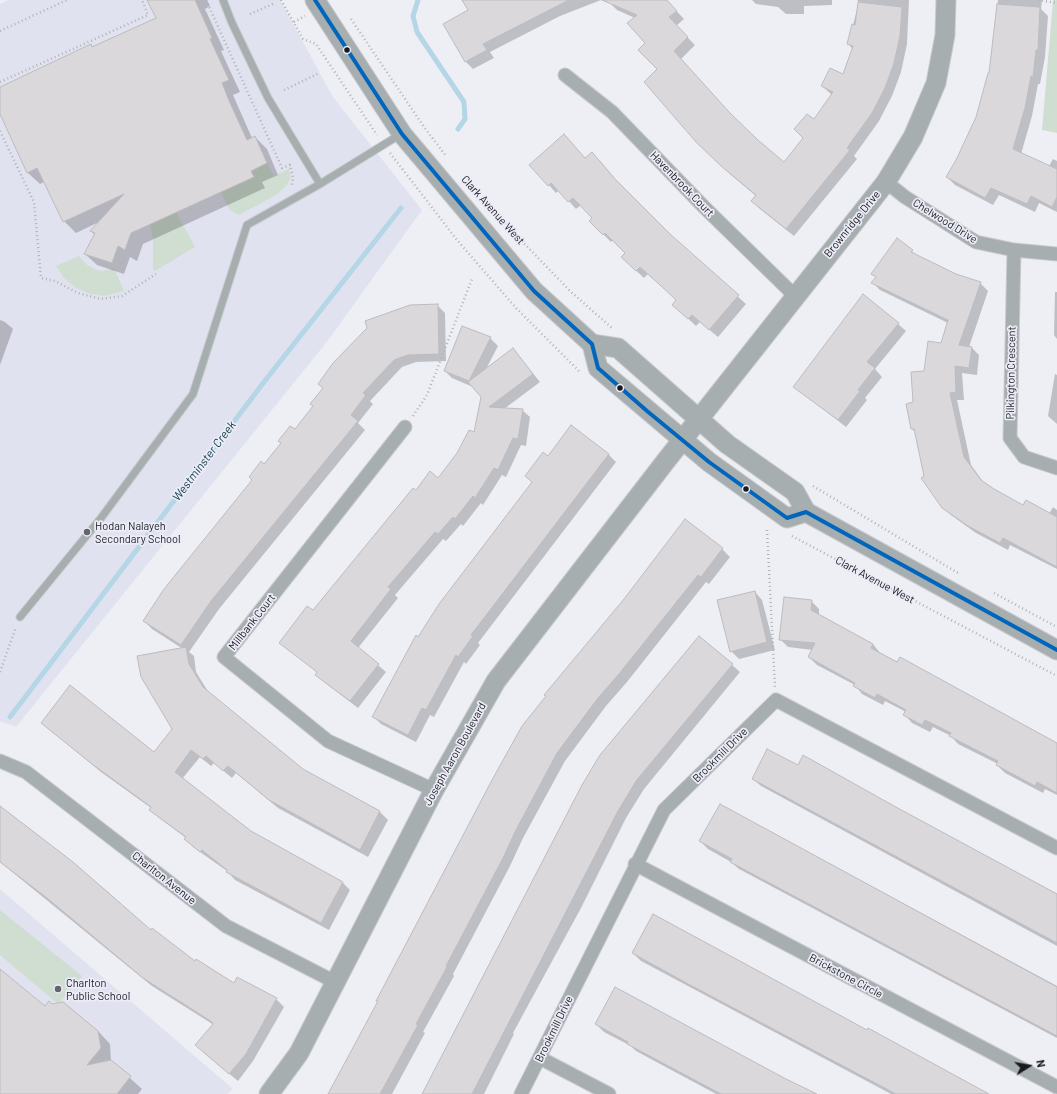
<!DOCTYPE html>
<html>
<head>
<meta charset="utf-8">
<style>
	body { margin:0 }
	#map { position:relative; width:1057px; height:1094px; overflow:hidden; background:#eeeff5; font-family:Barlow,sans-serif }
	canvas { display:block }
	.north { position:absolute; left:1009px; top:1046px; width:40px; height:40px; -webkit-text-stroke:3px #ebecf8; paint-order:stroke; rotate:79deg; font-size:11px; font-weight:700; line-height:16px; text-align:center; color:#1a1a1e }
	.north::after { content:''; display:block; margin:auto; width:14px; height:18px; background:#1a1a1e; clip-path:polygon(50% 0,100% 100%,50% 72%,0 100%) }
</style>
</head>
<body>
<div id="map">
<canvas width="1057" height="1094"></canvas>
<div class="north">N</div>
</div>
<script>
const ctx = document.querySelector('canvas').getContext('2d');
ctx.lineJoin = 'round';
function paint(path, color) { ctx.fillStyle = color; ctx.fill(path, 'evenodd'); }
const shape = rows => new Path2D(rows.map(r => 'M' + r).join(''));
function strokePath(path, color, width, dash) { ctx.strokeStyle = color; ctx.lineWidth = width; ctx.lineCap = dash ? 'butt' : 'round'; ctx.setLineDash(dash || []); ctx.stroke(path); }
function label(font, color, halo, rows, align = 'center') {
  ctx.font = font + ' Barlow,sans-serif'; ctx.lineWidth = 3.5; ctx.setLineDash([]); ctx.textBaseline = 'middle'; ctx.strokeStyle = halo; ctx.fillStyle = color; for (const [text, x, y, turn = 0] of rows) {
    ctx.save(); ctx.translate(x, y); ctx.rotate((+turn || 0) * Math.PI / 180); ctx.textAlign = isNaN(turn) ? turn : align; if (halo) ctx.strokeText(text, 0, 0); ctx.fillText(text, 0, 0); ctx.restore();
  }
}
const built = shape([
	[8,0,280,0,333,97,422,210,326,343,16,727,0,721,0,4],
	[0,889,233,1089,227,1094,0,1094]
]);
const green = shape([
	[1053,0,1057,0,1057,133,1042,130],
	[267,163,274,176,289,169,291,177,287,185,276,195,239,215,235,213,229,209,221,192,254,177,251,171],
	[176,212,195,247,155,271,153,269,153,239,150,224],
	[79,256,87,265,97,270,102,271,114,268,124,291,104,296,90,294,76,288,64,278,56,266],
	[0,910,82,976,58,1004,0,955]
]);
const shadow = shape([
	[149,0,207,0,210,6,205,9,224,50,221,51,240,92,233,95,252,138,255,137,267,149,278,175,262,182,265,188,143,244,137,261,130,257,124,274,97,265,85,254,95,235,91,231,99,222,76,233,64,221,44,182,40,184,28,173,0,111,0,88,90,45,93,47,157,18],
	[473,0,601,0,560,16,490,52,494,58,473,69,466,62,469,10],
	[610,0,666,0,684,19,676,26,695,45,681,59,736,121,784,163,804,138,814,121,832,95,822,86,843,76,853,49,848,44,859,2,857,0,909,0,907,44,901,72,892,96,879,121,854,156,857,159,794,236,760,209,752,201,756,196,730,174,697,141,658,69,635,18,617,10,609,2],
	[752,0,832,0,832,5,804,6,804,14,786,14,778,7,756,4],
	[998,0,1042,0,1041,9,1048,16,1045,57,1040,84,1038,84,1032,116,1021,154,1049,166,1053,159,1057,161,1057,212,1039,203,1035,212,999,195,993,205,955,185,947,177,957,160,977,118,990,75],
	[585,159,600,161,623,188,670,236,746,304,718,337,700,322,696,326,681,312,677,300,648,274,644,278,630,265,627,253,613,240,611,242,590,221,593,218,581,205,576,209,559,190,556,193,531,165],
	[897,240,918,256,955,275,980,283,988,291,969,347,972,348,979,355,977,375,962,373,964,400,957,400,971,465,984,483,1024,506,1049,514,1053,507,1057,510,1057,569,1010,545,1008,550,976,533,951,515,942,507,925,477,915,432,912,429,925,372,941,344,948,323,880,290,873,283],
	[1055,292,1057,292,1057,339,1054,335],
	[437,305,445,313,446,361,416,362,402,367,370,401,373,404,358,423,365,430,219,609,189,652,194,656,196,672,209,693,302,770,380,812,388,820,368,857,278,808,236,773,232,778,214,763,211,766,200,757,182,779,250,832,343,883,350,890,329,930,235,880,227,871,193,847,186,838,158,817,150,809,151,808,101,772,42,723,154,753,174,729,183,649,152,629,144,621,264,465,295,430],
	[0,320,5,322,13,329,0,365],
	[898,324,906,331,875,369,882,377,865,398,867,400,846,427,795,387],
	[490,338,498,346,486,369,513,349,540,382,504,409,522,410,530,417,526,446,521,445,506,477,502,475,483,505,481,503,463,526,461,524,446,541,443,539,395,595,398,598,358,648,386,672,358,708,324,682,318,673,280,642,313,612,416,491,438,479,474,433,482,397,473,387,452,378,445,371],
	[1055,374,1057,375,1057,424,1048,416],
	[608,454,616,462,478,643,480,645,466,664,464,662,434,717,430,715,416,742,381,724,374,717,418,638,533,483,548,457],
	[722,549,730,557,709,584,706,582,627,682,606,706,565,761,523,838,510,866,453,974,454,976,423,1032,425,1033,392,1094,329,1094,523,727],
	[755,592,762,600,775,650,739,659,731,651],
	[811,601,819,609,819,615,873,644,880,653,1057,744,1057,795,1045,789,1043,793,1005,773,997,765,998,764,958,744,951,736,933,727,930,732,912,723,905,715,906,712,885,701,883,705,862,694,855,685,817,665,809,657,813,650,788,647,780,639],
	[732,665,740,672,644,789,626,818,581,908,513,1033,514,1034,484,1094,423,1094,583,785],
	[798,766,893,807,1057,894,1057,946,761,786,753,779],
	[720,805,1057,986,1057,1038,739,869,731,862,708,849,700,841],
	[0,809,37,837,38,835,108,892,151,931,195,963,235,985,276,999,284,1007,253,1061,238,1081,204,1053,214,1025,152,986,0,862],
	[633,953,987,1094,891,1094,641,961],
	[0,970,45,1007,98,1031,110,1044,111,1061,142,1089,138,1094,0,1094],
	[596,1024,814,1094,716,1094,636,1051,631,1046,604,1032]
]);
const stream = shape([
	[418,0,413,16,417,32,464,102,465,119,458,129],
	[10,717,264,382,401,208]
]);
const building = shape([
	[147,0,195,0,212,38,210,39,229,80,222,83,230,103,247,140,255,136,267,163,251,171,254,177,131,233,125,250,118,246,112,263,84,254,95,233,90,231,124,194,63,222,37,168,27,173,0,114,0,87,91,44,92,47,156,18,147,0],
	[462,0,569,0,483,44,487,50,465,62,443,24,468,10,462,0],
	[602,0,667,0,677,11,669,17,688,37,674,51,730,113,758,140,784,162,803,138,794,129,807,114,814,119,833,92,821,86,830,68,843,74,853,46,847,44,852,24,855,25,858,2,902,7,900,36,894,63,885,88,872,113,847,148,850,150,786,229,751,201,756,195,721,166,696,142,644,82,657,69,638,50,645,43,627,23,637,15,602,0],
	[997,4,1040,7,1038,50,1036,50,1033,77,1031,76,1025,108,1013,149,1057,169,1057,197,1052,207,1031,196,1027,204,991,188,985,198,946,177,956,160,976,117,988,73,989,73,997,4],
	[564,134,585,158,592,152,615,179,670,234,739,295,709,330,692,315,688,319,672,305,676,300,660,285,640,267,636,271,621,257,625,253,605,233,603,235,589,221,592,218,573,198,568,202,551,183,548,186,529,165,564,134],
	[897,238,913,250,911,252,956,274,981,282,959,345,972,347,969,368,955,366,956,392,950,393,964,457,981,480,994,489,1023,505,1026,500,1057,517,1057,567,1003,538,1000,543,968,526,942,508,921,478,924,476,914,429,911,429,906,404,913,402,911,372,924,371,928,341,941,343,948,320,871,283,876,277,871,274,897,238],
	[863,294,899,323,867,362,875,368,858,390,860,391,838,420,793,387,863,294],
	[438,304,439,354,408,355,394,360,363,393,366,395,351,415,358,421,211,601,181,645,143,621,164,589,252,480,249,477,261,461,264,464,281,443,278,441,290,426,295,429,313,406,310,404,323,388,318,384,333,363,367,328,365,321,410,305,438,304],
	[462,326,491,337,469,381,444,371,462,326],
	[513,348,533,374,489,407,523,409,518,439,513,438,498,470,494,468,475,498,473,496,455,519,453,517,438,534,435,532,388,587,391,589,351,641,379,664,350,701,315,675,317,672,279,643,307,606,313,610,413,488,416,490,430,471,438,478,457,453,469,430,474,432,481,397,468,382,513,348],
	[571,425,609,454,471,635,473,636,458,657,456,655,426,710,422,708,408,735,372,717,416,635,418,637,439,604,532,482,525,476,543,452,548,456,571,425],
	[685,519,723,548,701,577,698,575,619,674,598,698,557,753,516,830,503,858,446,966,447,967,416,1024,418,1025,380,1094,328,1094,378,1001,376,1001,492,780,522,726,546,696,544,695,624,599,685,519],
	[755,591,767,642,730,652,717,600,755,591],
	[784,597,812,600,811,610,873,644,871,648,897,662,900,657,1057,743,1057,793,1037,782,1035,786,996,765,998,761,949,736,951,733,925,720,922,725,903,715,906,710,877,694,875,698,853,686,855,683,808,657,815,643,779,640,784,597],
	[699,636,733,664,636,781,618,811,472,1094,422,1094,582,785,600,755,699,636],
	[186,647,189,664,203,687,303,769,380,811,360,850,269,800,228,766,223,771,206,756,203,759,191,750,175,772,251,831,343,882,321,923,226,872,227,870,202,850,200,852,184,839,186,837,149,810,151,807,92,764,41,723,70,685,154,752,172,729,141,677,137,656,186,647],
	[767,749,798,765,803,755,894,806,1057,894,1057,943,752,779,767,749],
	[720,804,1057,987,1057,1036,730,862,732,859,699,841,720,804],
	[0,806,73,862,151,930,152,928,195,961,196,959,234,983,237,977,277,998,246,1054,229,1074,195,1045,213,1024,212,1022,143,978,47,898,0,862,0,806],
	[653,914,834,1012,867,1030,868,1028,989,1094,896,1094,692,986,632,953,653,914],
	[0,969,45,1006,49,1001,52,1004,63,1002,98,1031,101,1048,87,1065,111,1060,131,1076,117,1094,0,1094,0,969],
	[615,987,786,1079,817,1094,721,1094,627,1044,628,1042,595,1024,615,987]
]);
const path = shape([
	[206,0,282,168,290,165,293,177,292,186],
	[281,0,303,39,316,44,377,135],
	[1038,0,1057,3],
	[250,14,275,3],
	[351,19,424,127,446,156],
	[294,22,305,16],
	[0,31,67,0],
	[0,82,148,15,142,0],
	[284,90,319,73],
	[0,131,34,202,41,278,55,281,78,293,101,299,122,296,156,274],
	[390,153,457,240,516,308,579,371],
	[491,209,570,291,612,328],
	[413,416,427,395,472,279],
	[813,486,958,573],
	[767,530,775,687],
	[792,536,1057,676],
	[994,593,1057,627],
	[0,672,16,627]
]);
const lane = shape([
	[223,0,232,23,268,98,320,184,401,134],
	[20,617,101,518,193,394,247,225,320,184]
]);
const street = shape([
	[565,75,612,112,704,207,795,296],
	[886,182,905,197,976,242,1014,250,1057,254],
	[1014,250,1010,438,1024,457,1057,468],
	[405,427,224,657,328,741,434,790],
	[0,761,26,772,226,926,335,982],
	[635,864,1057,1087],
	[540,1058,609,1094],
	[521,1094,664,810,776,700,1057,848]
]);
const secondary = shape([
	[315,0,402,134,534,291,592,344,598,368,709,462,787,518,806,512],
	[592,344,618,348,727,444,795,492,806,512,1057,650],
	[269,1094,299,1053,434,790,496,681,665,462,886,182,913,137,936,83,945,35,946,0]
]);
const bus1 = shape([
	[315,0,402,134,534,291,592,344,598,368,647,411,709,462,787,518,806,512,1057,650]
]);
const markers = [
	[347,50,3.5,"#1a1a1e"],
	[620,388,3.5,"#1a1a1e"],
	[746,489,3.5,"#1a1a1e"],
	[87,532,4,"#646569"],
	[58,989,4,"#646569"]
];
const streetNames = [
	["Havenbrook Court",682,184,46],
	["Clark Avenue West",493,210,48],
	["Chelwood Drive",945,221,32],
	["Brownridge Drive",852,224,-51],
	["Pilkington Crescent",1011,373,-89],
	["Clark Avenue West",875,580,28],
	["Millbank Court",252,622,-52],
	["Joseph Aaron Boulevard",455,754,-61],
	["Brookmill Drive",720,755,-45],
	["Charlton Avenue",164,878,38],
	["Brickstone Circle",846,976,28],
	["Brookmill Drive",554,1029,-64]
];
const poiNames = [
	["Hodan Nalayeh",95,526],
	["Secondary School",95,539],
	["Charlton",66,983],
	["Public School",66,996]
];
const waterNames = [
	["Westminster Creek",204,461,-53]
];
paint(built, '#e1e2ef');
paint(green, '#d0ded2');
paint(shadow, '#0003');
strokePath(stream, '#b5d6e6', 5);
paint(building, '#dbd8db');
strokePath(building, '#bdbbbe', 1);
strokePath(lane, '#c9c9cd', 9);
strokePath(street, '#c9c9cd', 15);
strokePath(secondary, '#c9c9cd', 21);
strokePath(path, '#afb3b6', 2.5, [1, 3]);
strokePath(lane, '#a7aeaf', 7);
strokePath(street, '#a7aeaf', 13);
strokePath(secondary, '#a6aeaf', 19);
strokePath(bus1, '#0065bd', 4);
for (const [x, y, r, color] of markers) { const dot = new Path2D(); dot.arc(x, y, r, 0, 2 * Math.PI); ctx.fillStyle = color; ctx.fill(dot); strokePath(dot, '#ebecf8', 1.5); }
label('11px', '#1a1a1e', '#ebecf8', streetNames);
label('11px', '#1a1a1e', '#ebecf8', poiNames, 'left');
label('italic 12px', '#184150', '#ebecf8', waterNames);
</script>
</body>
</html>
